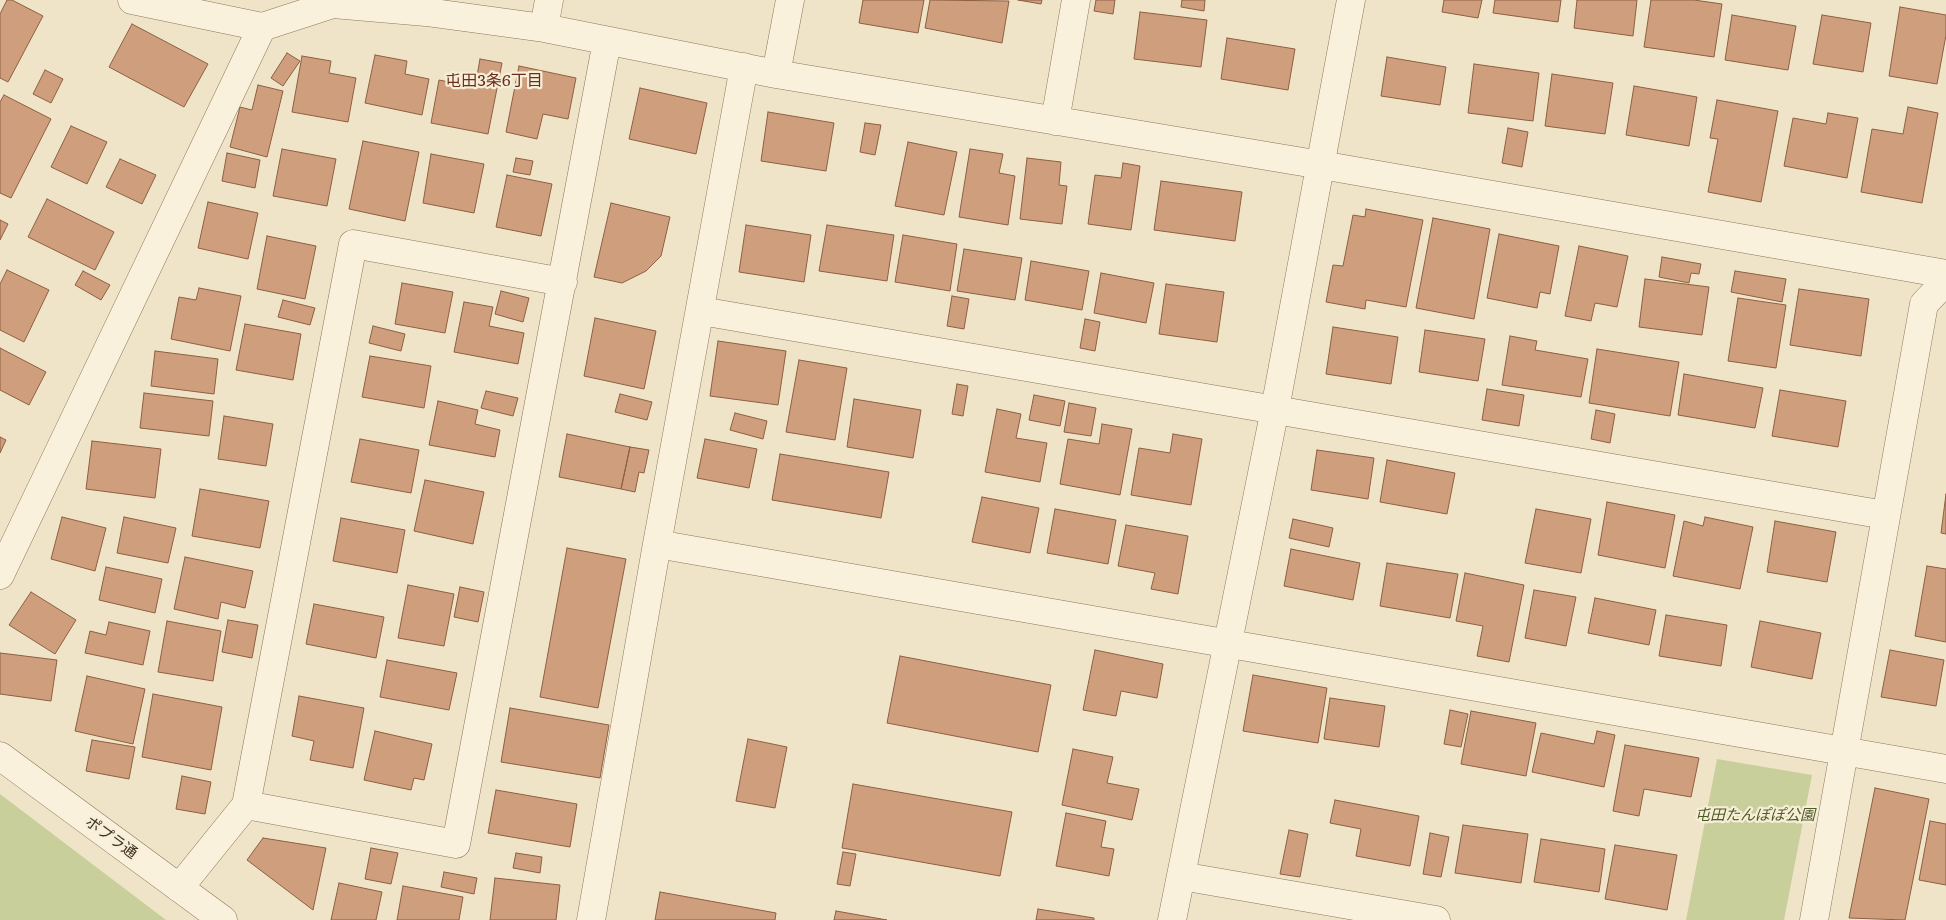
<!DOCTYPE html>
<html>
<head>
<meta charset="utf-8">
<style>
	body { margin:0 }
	canvas { display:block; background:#f0e4c8 }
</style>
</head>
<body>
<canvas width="1946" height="920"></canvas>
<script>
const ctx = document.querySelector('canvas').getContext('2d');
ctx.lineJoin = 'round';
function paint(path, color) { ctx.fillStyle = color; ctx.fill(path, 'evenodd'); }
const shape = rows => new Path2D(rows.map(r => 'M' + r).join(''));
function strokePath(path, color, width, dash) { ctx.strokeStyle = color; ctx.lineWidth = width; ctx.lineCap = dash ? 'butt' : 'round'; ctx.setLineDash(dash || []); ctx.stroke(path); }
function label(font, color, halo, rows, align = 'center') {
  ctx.font = font + ' Literata,"Noto Sans JP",serif'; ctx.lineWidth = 4.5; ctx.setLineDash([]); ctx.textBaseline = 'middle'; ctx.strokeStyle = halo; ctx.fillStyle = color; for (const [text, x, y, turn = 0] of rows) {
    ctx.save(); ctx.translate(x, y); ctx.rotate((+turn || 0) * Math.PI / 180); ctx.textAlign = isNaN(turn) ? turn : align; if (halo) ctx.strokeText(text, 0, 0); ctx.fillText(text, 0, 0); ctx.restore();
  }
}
const green = shape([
	[1717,759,1812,775,1784,920,1686,920],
	[0,794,166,920,0,920]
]);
const building = shape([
	[7,0,12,0,43,16,8,82,0,78,0,14,7,0],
	[863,0,924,0,918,33,859,23,863,0],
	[930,0,1009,1,1002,43,925,28,930,0],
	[1018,0,1042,0,1041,4,1018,0],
	[1096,0,1115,0,1113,14,1094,11,1096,0],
	[1182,0,1205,0,1204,11,1181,7,1182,0],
	[1444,0,1482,0,1478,18,1442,12,1444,0],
	[1495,0,1561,0,1558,22,1493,13,1495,0],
	[1577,0,1637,0,1633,36,1574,28,1577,0],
	[1651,0,1694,0,1722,4,1714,57,1644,47,1651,0],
	[1900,7,1946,15,1946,35,1937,84,1889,76,1900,7],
	[1140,12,1207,20,1201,67,1134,59,1140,12],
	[1732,15,1796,26,1788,70,1725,60,1732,15],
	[1822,15,1871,23,1863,72,1813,64,1822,15],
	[132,24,208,64,184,107,109,67,132,24],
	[1227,38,1295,49,1288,90,1221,79,1227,38],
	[287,53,300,61,283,86,271,78,287,53],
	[375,55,407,61,405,74,429,79,422,115,365,103,375,55],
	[302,56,331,61,329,73,356,78,348,122,292,112,302,56],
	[1387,57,1446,67,1440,105,1381,96,1387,57],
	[480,59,502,63,488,134,431,123,439,80,475,87,480,59],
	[1474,64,1539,73,1533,121,1468,113,1474,64],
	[519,66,576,78,568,119,543,114,537,139,506,132,519,66],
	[45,70,63,79,51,103,33,94,45,70],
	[1552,74,1613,83,1605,134,1545,126,1552,74],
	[258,85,283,91,267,157,230,147,240,107,252,110,258,85],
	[1634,86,1697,97,1689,146,1626,135,1634,86],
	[640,88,707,103,696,154,629,139,640,88],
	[4,95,51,119,11,198,0,193,0,102,4,95],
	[1717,100,1778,111,1761,202,1708,192,1718,139,1710,138,1717,100],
	[1908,107,1938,113,1922,203,1861,192,1872,129,1903,134,1908,107],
	[768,112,834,123,826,171,761,161,768,112],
	[1828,113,1858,118,1847,178,1784,166,1793,118,1826,124,1828,113],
	[865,123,881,125,875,155,860,152,865,123],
	[71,126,107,142,87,184,51,167,71,126],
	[1508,128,1528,132,1522,167,1502,163,1508,128],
	[363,141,419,152,405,221,349,209,363,141],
	[908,142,957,152,944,215,895,206,908,142],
	[282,149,336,159,327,206,273,196,282,149],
	[970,149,1003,154,999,173,1015,176,1008,225,959,217,970,149],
	[227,153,260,160,255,188,222,181,227,153],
	[431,154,484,164,474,213,423,203,431,154],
	[516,158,533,161,530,175,513,172,516,158],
	[1027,158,1061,162,1059,185,1067,186,1062,224,1020,219,1027,158],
	[120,159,156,175,142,204,106,187,120,159],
	[1123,163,1140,166,1131,230,1088,224,1095,175,1121,178,1123,163],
	[507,175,552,184,541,236,496,227,507,175],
	[1161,181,1242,192,1235,241,1154,230,1161,181],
	[47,199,114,232,95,270,28,237,47,199],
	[208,202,258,213,248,259,198,248,208,202],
	[611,203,670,217,661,256,646,271,622,283,594,277,611,203],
	[1366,209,1423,220,1406,307,1366,300,1365,309,1326,302,1333,265,1343,266,1353,215,1365,217,1366,209],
	[1433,218,1490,229,1474,319,1416,308,1433,218],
	[0,220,8,224,0,240,0,220],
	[746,225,811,235,804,282,739,272,746,225],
	[827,225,894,235,887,281,819,271,827,225],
	[1499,234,1559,246,1550,294,1540,292,1537,308,1487,298,1499,234],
	[903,235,957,244,950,291,895,282,903,235],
	[267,236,316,246,305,299,257,289,267,236],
	[1579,246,1628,256,1617,307,1595,303,1591,321,1565,316,1579,246],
	[964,249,1022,258,1015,300,957,291,964,249],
	[1662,257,1701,264,1699,274,1691,273,1689,283,1659,277,1662,257],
	[1031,261,1089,271,1082,310,1025,300,1031,261],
	[7,270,49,290,24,342,0,330,0,284,7,270],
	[83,271,110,285,101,300,75,285,83,271],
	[1735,271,1786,279,1782,302,1731,292,1735,271],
	[1101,273,1154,283,1146,323,1094,313,1101,273],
	[1645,279,1709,287,1702,335,1639,327,1645,279],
	[402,283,453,292,445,333,395,324,402,283],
	[1166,284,1224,292,1217,342,1159,334,1166,284],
	[199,288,241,296,230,351,171,339,179,297,196,300,199,288],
	[1799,289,1869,299,1861,356,1790,345,1799,289],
	[501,291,529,298,523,322,495,314,501,291],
	[952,296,969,299,964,329,947,326,952,296],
	[1738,298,1786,305,1776,368,1728,361,1738,298],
	[283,300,315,308,310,325,278,317,283,300],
	[464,302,493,307,489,326,524,333,518,364,454,352,464,302],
	[595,318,656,331,644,389,584,376,595,318],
	[1085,319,1100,322,1095,351,1080,348,1085,319],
	[245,324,301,334,293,380,236,370,245,324],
	[373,326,405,334,401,351,369,343,373,326],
	[1333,327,1398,337,1391,384,1326,374,1333,327],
	[1425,330,1485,339,1478,381,1419,372,1425,330],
	[1510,336,1537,341,1535,350,1588,359,1581,397,1502,385,1510,336],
	[718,341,786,351,778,405,710,396,718,341],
	[0,348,46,372,29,405,0,390,0,348],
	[1597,349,1679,362,1670,416,1589,403,1597,349],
	[155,351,218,359,214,394,151,386,155,351],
	[370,356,431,366,424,408,362,397,370,356],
	[799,360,847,368,835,440,786,432,799,360],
	[1684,374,1763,388,1755,428,1678,415,1684,374],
	[957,384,968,386,963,416,952,414,957,384],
	[1487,389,1524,395,1519,426,1482,420,1487,389],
	[1780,390,1846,401,1838,447,1772,436,1780,390],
	[486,391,518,398,513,416,481,408,486,391],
	[144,393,213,401,209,436,140,428,144,393],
	[620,394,652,402,647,420,615,412,620,394],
	[1034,395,1065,401,1060,426,1029,420,1034,395],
	[854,399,921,410,913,458,847,447,854,399],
	[438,401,478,410,475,424,500,430,495,457,429,445,438,401],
	[1069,403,1096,408,1091,436,1064,432,1069,403],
	[997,409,1021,414,1016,438,1047,443,1040,482,985,472,997,409],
	[1596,410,1615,414,1610,443,1591,439,1596,410],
	[735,413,767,421,763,439,730,430,735,413],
	[224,416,273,424,266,466,218,459,224,416],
	[1102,424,1132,429,1120,495,1060,484,1068,439,1099,444,1102,424],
	[567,434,630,447,621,489,559,477,567,434],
	[1173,434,1202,439,1191,505,1131,495,1139,448,1170,453,1173,434],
	[0,437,6,440,0,453,0,437],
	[360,439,419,450,411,493,351,482,360,439],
	[705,439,757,449,749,488,697,478,705,439],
	[92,441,161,449,155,498,86,489,92,441],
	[630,447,649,450,644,473,639,472,635,492,621,489,630,447],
	[1317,450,1374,458,1368,499,1311,490,1317,450],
	[780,454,889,472,881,518,772,500,780,454],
	[1387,460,1455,473,1447,514,1380,502,1387,460],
	[425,480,484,492,473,544,414,531,425,480],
	[200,489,269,501,260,548,192,536,200,489],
	[1946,494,1946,534,1941,533,1946,494],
	[982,497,1039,508,1030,553,972,542,982,497],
	[1607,502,1675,515,1665,568,1598,555,1607,502],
	[1055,509,1116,520,1108,564,1047,553,1055,509],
	[1536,509,1591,519,1581,573,1525,563,1536,509],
	[62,517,106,528,95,571,51,559,62,517],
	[124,517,176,528,168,563,117,553,124,517],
	[1705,517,1753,527,1740,589,1673,576,1684,521,1703,526,1705,517],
	[341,518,405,530,397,573,333,561,341,518],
	[1293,519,1333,528,1329,547,1289,538,1293,519],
	[1775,521,1836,532,1827,582,1767,572,1775,521],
	[1126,525,1188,536,1178,594,1151,589,1155,573,1118,566,1126,525],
	[567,548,626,559,598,708,540,697,567,548],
	[1291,549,1360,563,1353,600,1284,586,1291,549],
	[185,557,253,571,245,608,221,602,218,619,174,609,185,557],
	[1387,563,1458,574,1450,618,1380,606,1387,563],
	[1927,566,1946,569,1946,642,1915,636,1927,566],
	[106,567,162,579,155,613,99,600,106,567],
	[1465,573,1524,585,1509,662,1477,656,1483,626,1456,621,1465,573],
	[408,585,454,594,444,646,398,638,408,585],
	[460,587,484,592,478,622,454,617,460,587],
	[1534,590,1576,597,1566,646,1525,638,1534,590],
	[31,592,76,620,55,654,9,625,31,592],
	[1595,598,1656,610,1649,645,1588,633,1595,598],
	[314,604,384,617,376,658,306,644,314,604],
	[1666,615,1727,625,1721,666,1659,656,1666,615],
	[228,620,258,625,252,658,222,652,228,620],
	[167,621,221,631,213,681,158,672,167,621],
	[1760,621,1821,633,1812,679,1751,667,1760,621],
	[109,622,150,631,143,665,85,653,90,631,106,635,109,622],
	[1095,650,1163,664,1157,698,1121,691,1116,716,1083,710,1095,650],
	[1890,650,1944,660,1936,706,1881,697,1890,650],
	[0,653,57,660,51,701,0,694,0,653],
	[900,656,1051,685,1038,752,887,723,900,656],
	[387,660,457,673,449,710,380,697,387,660],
	[1253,675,1327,688,1318,743,1243,731,1253,675],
	[87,676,145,689,133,744,75,731,87,676],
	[153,694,222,707,211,770,142,757,153,694],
	[299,696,364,708,353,768,310,760,314,741,292,736,299,696],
	[1330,698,1385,706,1379,747,1324,739,1330,698],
	[510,708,609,725,600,778,501,762,510,708],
	[1450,710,1468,714,1461,747,1444,744,1450,710],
	[1471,711,1536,723,1526,776,1461,764,1471,711],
	[375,731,432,744,424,780,414,778,411,790,364,780,375,731],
	[1597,731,1615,735,1604,787,1532,772,1541,733,1594,744,1597,731],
	[748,739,787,747,775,808,736,801,748,739],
	[92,740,135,747,129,779,86,771,92,740],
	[1625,745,1699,758,1691,797,1644,789,1639,816,1613,811,1625,745],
	[1073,749,1113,757,1107,783,1139,789,1132,820,1062,805,1073,749],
	[182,776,211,782,205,814,176,809,182,776],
	[853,784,1012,812,1000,876,842,848,853,784],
	[1875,788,1929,799,1905,920,1849,918,1875,788],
	[496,790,577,804,570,847,488,833,496,790],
	[1335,800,1419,816,1410,866,1356,856,1361,829,1330,823,1335,800],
	[1066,813,1106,821,1101,847,1114,849,1109,876,1056,866,1066,813],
	[1930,821,1946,824,1946,885,1919,880,1930,821],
	[1463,825,1528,834,1521,883,1455,873,1463,825],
	[1289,830,1308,834,1300,877,1280,874,1289,830],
	[1430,833,1449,837,1441,877,1423,874,1430,833],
	[263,838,326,848,313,910,247,860,263,838],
	[1541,839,1605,849,1599,892,1534,882,1541,839],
	[1615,845,1677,855,1667,910,1605,899,1615,845],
	[371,848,398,853,391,884,365,879,371,848],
	[843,852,856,854,850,886,837,884,843,852],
	[516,853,542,857,540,873,513,868,516,853],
	[444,872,477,878,474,894,441,887,444,872],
	[495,878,560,885,556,920,490,920,495,878],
	[339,883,382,892,376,920,331,920,339,883],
	[403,886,463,897,459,920,397,920,403,886],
	[660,892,776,913,775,920,655,920,660,892],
	[1038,909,1094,918,1094,920,1036,920,1038,909],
	[836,911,887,920,834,920,836,911]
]);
const minor = shape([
	[132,0,262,27,333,4,426,12,544,28,776,74,1321,165,1946,274],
	[544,28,549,0],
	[744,67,657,544,1946,769],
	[776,74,790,0],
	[1055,121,1076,0],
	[701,311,1885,515],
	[0,575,262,27],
	[0,756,223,920],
	[246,805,456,844,607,41],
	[1181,876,1436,920],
	[179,888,246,805,353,244,563,282],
	[591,920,657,544],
	[1172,920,1275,409,1351,0],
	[1814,920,1924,304,1946,281]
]);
const parkNames = [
	["屯田たんぽぽ公園",1755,816]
];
const streetNames = [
	["ポプラ通",111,838,36]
];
const neighbourhoodNames = [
	["屯田3条6丁目",494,81]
];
paint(green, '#c9cf9b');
paint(building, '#cf9f7d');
strokePath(building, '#8d5f41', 1);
strokePath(minor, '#8d765c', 29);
strokePath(minor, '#faf1dc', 28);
label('italic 15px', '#4d5a26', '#f7eed8', parkNames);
label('15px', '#3d2e20', '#f7eed8', streetNames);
label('16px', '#6b2e1e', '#f7eed8', neighbourhoodNames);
</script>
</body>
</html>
